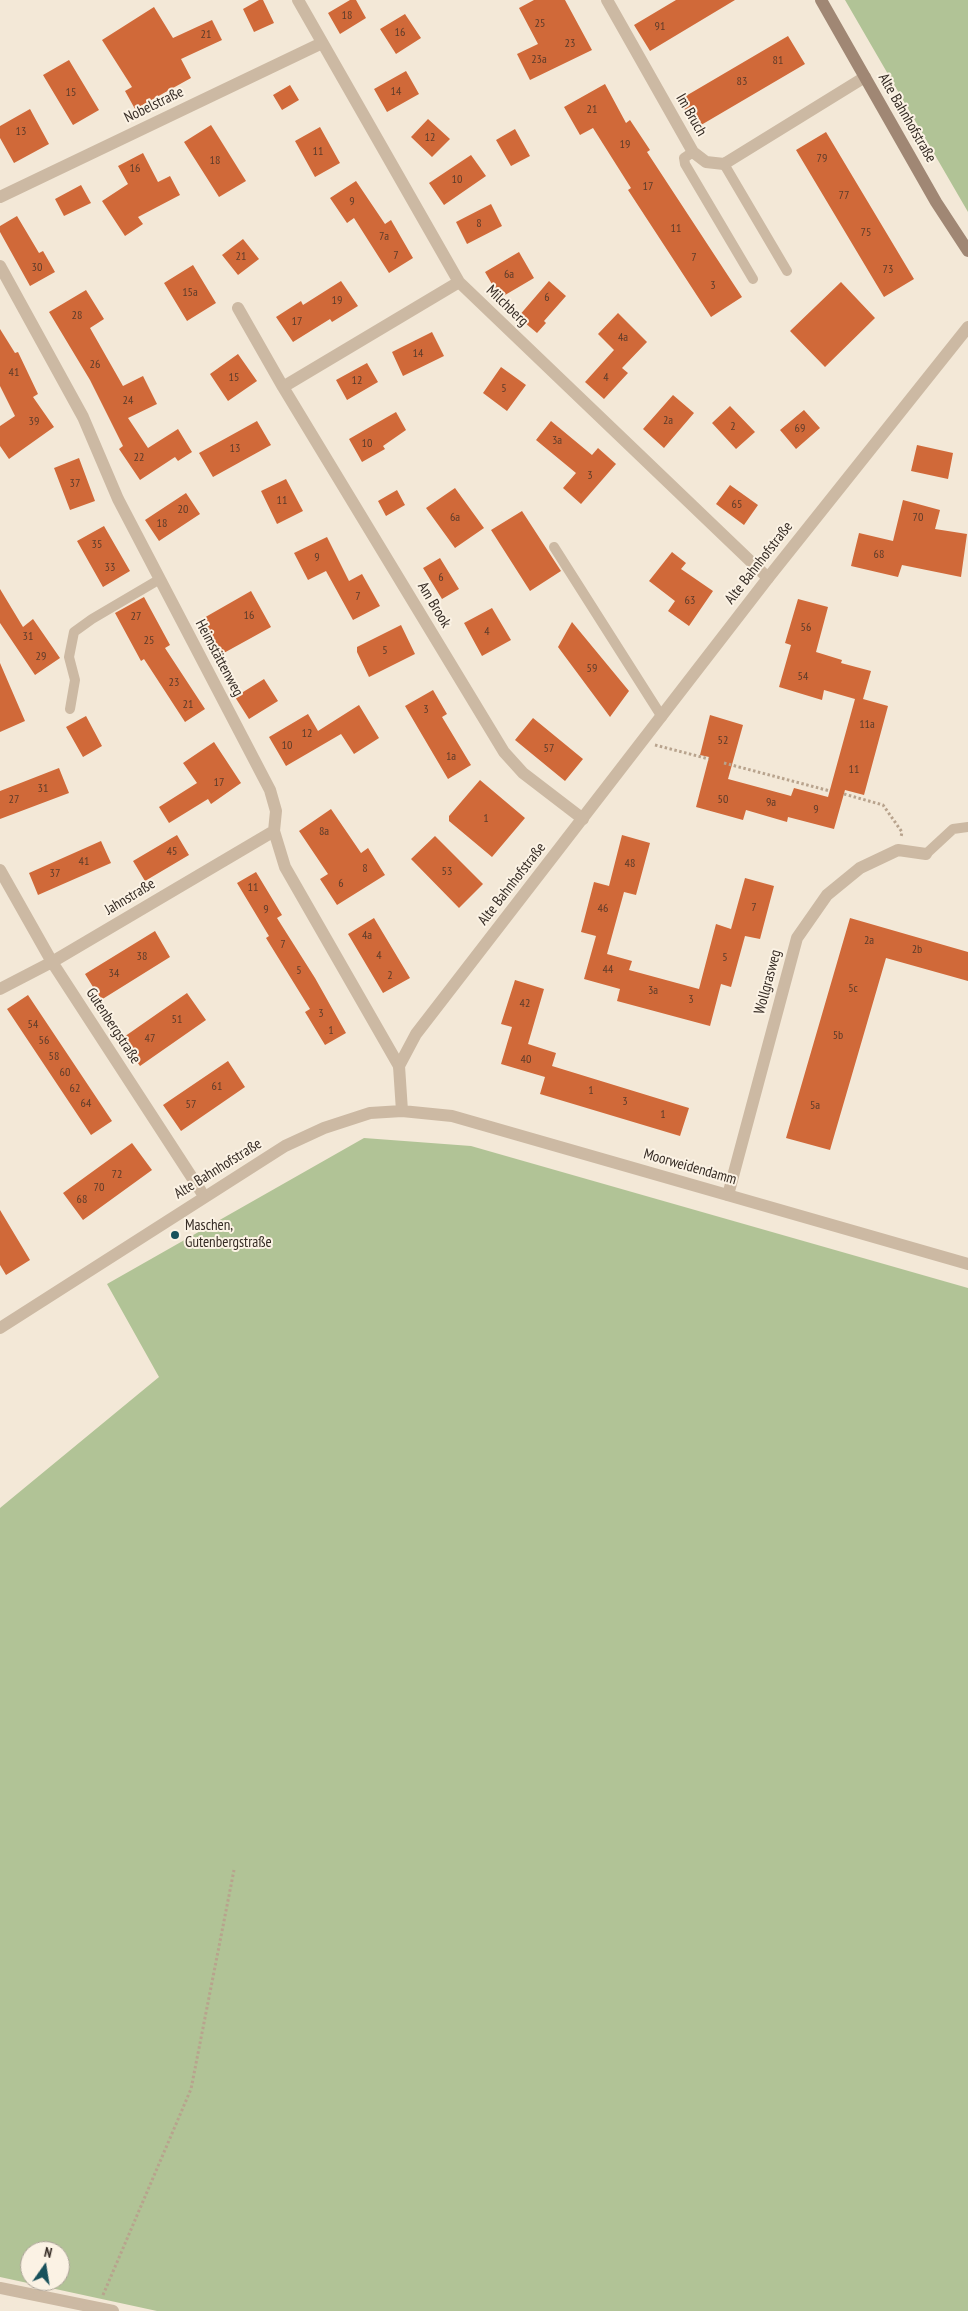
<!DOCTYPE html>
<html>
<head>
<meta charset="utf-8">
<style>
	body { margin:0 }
	#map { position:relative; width:968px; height:2311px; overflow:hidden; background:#f3e8d7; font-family:"PT Sans Narrow",sans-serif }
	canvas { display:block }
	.north { position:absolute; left:20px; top:2241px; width:50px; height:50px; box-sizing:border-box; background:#fbf2e4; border:1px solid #aca398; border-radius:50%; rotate:13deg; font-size:14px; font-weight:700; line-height:20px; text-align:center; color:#362c25 }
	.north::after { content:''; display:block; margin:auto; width:18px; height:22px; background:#18515b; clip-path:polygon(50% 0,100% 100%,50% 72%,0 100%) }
</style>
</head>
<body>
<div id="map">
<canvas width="968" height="2311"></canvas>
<div class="north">N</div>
</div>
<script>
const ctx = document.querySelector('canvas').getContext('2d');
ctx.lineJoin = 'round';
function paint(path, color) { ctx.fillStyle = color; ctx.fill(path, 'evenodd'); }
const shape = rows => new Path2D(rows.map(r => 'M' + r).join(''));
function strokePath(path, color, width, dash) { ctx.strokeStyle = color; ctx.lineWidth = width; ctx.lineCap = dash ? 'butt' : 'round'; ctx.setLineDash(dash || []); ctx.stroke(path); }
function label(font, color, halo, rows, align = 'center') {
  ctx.font = font + ' "PT Sans Narrow",sans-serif'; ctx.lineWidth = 4; ctx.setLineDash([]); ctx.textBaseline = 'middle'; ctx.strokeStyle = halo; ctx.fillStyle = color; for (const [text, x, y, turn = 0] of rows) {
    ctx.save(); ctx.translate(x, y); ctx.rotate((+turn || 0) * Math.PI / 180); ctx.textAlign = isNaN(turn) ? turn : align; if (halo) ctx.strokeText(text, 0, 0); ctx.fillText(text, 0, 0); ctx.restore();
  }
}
const green = shape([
	[845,0,968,0,968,212],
	[364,1138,471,1146,968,1288,968,2311,157,2311,0,2277,0,1508,159,1377,107,1284],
	[30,2251,60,2251,60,2281,30,2281]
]);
const building = shape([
	[259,0,263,0,274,23,254,32,243,9],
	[350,0,356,0,366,18,340,34,328,13],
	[534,0,565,0,592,50,530,80,517,54,538,44,519,8],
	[676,0,735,0,650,51,634,25],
	[154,7,173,38,212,20,222,40,181,59,191,78,135,109,125,91,132,87,102,40],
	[405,14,421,38,396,54,380,29],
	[788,36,805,64,696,128,679,100],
	[69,60,99,110,73,125,43,75],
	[406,71,419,94,387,112,374,89],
	[605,84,626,123,630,120,650,150,647,152,742,297,711,317,628,190,631,188,593,128,580,135,564,107],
	[290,85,299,100,282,110,273,95],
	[30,109,49,144,14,163,0,138,0,126],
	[428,119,450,139,432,157,411,137],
	[211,125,246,181,219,197,184,142],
	[320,127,340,163,315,177,295,141],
	[515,129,530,156,511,166,496,140],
	[826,132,914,279,884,297,796,150],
	[143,153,158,182,170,176,180,195,138,217,143,224,125,236,102,201,128,184,118,166],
	[471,155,486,176,444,205,429,183],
	[356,181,385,224,391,220,413,258,389,273,354,218,347,223,330,198],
	[81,185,91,203,64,216,55,199],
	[491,204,502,226,467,244,456,222],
	[17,216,39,253,43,251,55,272,30,286,0,232,0,226],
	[243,239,259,259,238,275,222,255],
	[519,252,534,278,500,298,485,272],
	[193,265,216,303,187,321,164,283],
	[341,281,358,306,332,322,330,319,293,342,276,317,301,301,303,305],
	[549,281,566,296,544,321,546,323,537,333,518,317],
	[841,282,875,318,825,367,790,331],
	[86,290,104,319,90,328,123,386,143,376,157,404,128,418,148,448,178,429,192,452,178,461,175,457,140,480,119,449,123,446,90,380,49,312],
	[618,313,647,342,622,368,628,373,604,399,585,382,614,350,598,334],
	[0,329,15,353,18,352,38,394,33,397,54,427,9,459,0,446,0,426,15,416,0,386],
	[432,332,444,356,403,376,392,352],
	[238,354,257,381,228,401,210,374],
	[367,363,378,382,347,400,336,380],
	[501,367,526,385,507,411,483,393],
	[673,395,694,413,664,448,643,429],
	[730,406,755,432,736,449,712,423],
	[804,410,820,428,796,449,780,430],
	[396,412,406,430,383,446,385,449,362,462,349,439],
	[257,421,271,445,213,477,199,453],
	[551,421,592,455,598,448,616,464,581,504,563,488,576,473,536,440],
	[917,445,953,453,948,479,911,471],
	[79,458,95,501,70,510,54,468],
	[286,479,303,511,277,524,261,491],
	[730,485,758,505,744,525,716,504],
	[455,488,484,528,455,548,426,508],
	[397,490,405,505,386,516,378,501],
	[186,493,200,514,159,541,145,520],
	[903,500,940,510,935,529,967,534,961,577,902,565,898,577,851,566,859,533,893,541],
	[522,511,561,571,530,591,491,530],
	[104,526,130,571,103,587,77,541],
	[327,537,349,581,362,574,380,606,353,620,326,571,308,580,294,553],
	[672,552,686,563,681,569,713,591,689,626,668,611,675,601,649,581],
	[440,558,459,589,442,599,423,568],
	[0,589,23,627,33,619,60,658,35,675,0,623],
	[251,591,271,627,222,654,202,619],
	[144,597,170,645,165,648,205,709,185,722,144,659,141,661,115,613],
	[798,599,828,607,816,652,842,660,841,663,871,671,863,699,888,706,864,795,845,790,834,829,788,817,787,822,746,810,743,820,696,807,709,757,700,755,710,715,743,725,728,779,791,796,794,788,828,797,855,699,824,690,822,700,779,687,791,645,785,643],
	[492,608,511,640,482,656,464,623],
	[572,622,629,691,610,717,558,647],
	[401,625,415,654,369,677,357,652,357,647],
	[0,663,25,721,0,732],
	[264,679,278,701,249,719,235,697],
	[433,690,447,714,442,717,471,765,448,779,405,706],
	[359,705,379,738,354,754,341,734,286,766,269,737,308,714,318,731],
	[86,716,102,746,83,757,66,727],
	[533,718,583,759,565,781,515,740],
	[214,742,241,783,211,804,208,799,169,823,159,807,197,783,183,763],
	[59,768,69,793,0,819,0,791],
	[480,780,525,818,492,857,449,821,449,816],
	[331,809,361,853,368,848,385,875,337,905,320,879,328,874,299,831],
	[177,835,189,855,145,881,133,861],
	[622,835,650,843,636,895,624,892,607,954,632,961,629,970,699,989,716,924,731,929,745,878,774,886,760,939,745,936,731,987,721,984,710,1026,617,1001,620,989,584,979,596,936,581,932,594,882,609,886],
	[435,836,483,884,459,908,411,859],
	[101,841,111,863,38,895,29,873],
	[256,872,282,915,277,918,315,978,346,1033,325,1045,305,1012,310,1009,266,938,269,936,237,883],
	[374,918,410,978,383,993,348,934],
	[850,918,968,952,968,981,886,958,830,1150,786,1138],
	[155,931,170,957,101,1000,85,974],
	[515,980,544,989,528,1044,556,1053,552,1066,689,1108,680,1136,540,1094,545,1077,501,1064,512,1027,501,1024],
	[187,993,206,1020,140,1066,121,1039],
	[28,995,112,1121,91,1135,7,1009],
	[228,1061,245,1087,181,1131,163,1105],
	[132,1143,152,1170,83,1220,63,1193],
	[0,1210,30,1260,6,1275,0,1265]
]);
const path = shape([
	[655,745,709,759],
	[724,763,830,791],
	[844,794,883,805,902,832,901,837],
	[103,2295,191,2089,234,1870]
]);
const service = shape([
	[693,152,684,158,685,164,753,279],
	[724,164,787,271],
	[554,547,662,717],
	[70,709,75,680,69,657,74,632,92,619,160,579],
	[926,854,953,829,968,827]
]);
const minor = shape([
	[298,0,459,282,768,578],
	[607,0,693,152,706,162,724,164,865,77],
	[0,197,322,43],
	[0,266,83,417,118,499,270,790,276,811,274,831,285,867,399,1066],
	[238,308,283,387,504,752,523,773,583,819],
	[283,387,459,282],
	[0,870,52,962,204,1196],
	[0,989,52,962,274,831],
	[728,1195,797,938,827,895,860,868,898,850,926,854],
	[0,2288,113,2311]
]);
const tertiary = shape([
	[402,1111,399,1066,416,1034,768,578,968,327],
	[0,1328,285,1146,324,1128,370,1113,402,1111,452,1116,968,1264]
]);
const secondary = shape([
	[821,0,936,202,968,251]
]);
const markers = [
	[175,1235,5,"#18515b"]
];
const numberNames = [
	["18",347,16],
	["25",540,24],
	["91",660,27],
	["16",400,33],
	["21",206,35],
	["23",570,44],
	["23a",539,60],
	["81",778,61],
	["83",742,82],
	["14",396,92],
	["15",71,93],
	["21",592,110],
	["13",21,132],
	["12",430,138],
	["19",625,145],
	["11",318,152],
	["79",822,159],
	["18",215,161],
	["16",135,169],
	["10",457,180],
	["17",648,187],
	["77",844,196],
	["9",352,202],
	["8",479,224],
	["11",676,229],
	["75",866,233],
	["7a",384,237],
	["7",396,256],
	["21",241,257],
	["7",694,258],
	["30",37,268],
	["73",888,270],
	["6a",509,275],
	["3",713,286],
	["15a",190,293],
	["6",547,298],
	["19",337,301],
	["28",77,316],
	["17",297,322],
	["4a",623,338],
	["14",418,354],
	["26",95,365],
	["41",14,373],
	["15",234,378],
	["4",606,378],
	["12",357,381],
	["5",504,389],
	["24",128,401],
	["2a",668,421],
	["39",34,422],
	["2",733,427],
	["69",800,429],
	["3a",557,441],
	["10",367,444],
	["13",235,449],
	["22",139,458],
	["3",590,476],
	["37",75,484],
	["11",282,501],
	["65",737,505],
	["20",183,510],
	["6a",455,518],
	["70",918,518],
	["18",162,524],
	["35",97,545],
	["68",879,555],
	["9",317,558],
	["33",110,568],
	["6",441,578],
	["7",358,597],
	["63",690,601],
	["16",249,616],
	["27",136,617],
	["56",806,628],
	["4",487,632],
	["31",28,637],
	["25",149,641],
	["5",385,651],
	["29",41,657],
	["59",592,669],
	["54",803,677],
	["23",174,683],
	["21",188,705],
	["3",426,710],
	["11a",867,725],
	["12",307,734],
	["52",723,741],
	["10",287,746],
	["57",549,749],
	["1a",451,757],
	["11",854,770],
	["17",219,783],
	["31",43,789],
	["27",14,800],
	["50",723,800],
	["9a",771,803],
	["9",816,810],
	["1",486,819],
	["8a",324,832],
	["45",172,852],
	["41",84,862],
	["48",630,864],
	["8",365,869],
	["53",447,872],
	["37",55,874],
	["6",341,884],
	["11",253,888],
	["7",754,908],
	["46",603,909],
	["9",266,910],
	["4a",367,936],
	["2a",869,941],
	["7",283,945],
	["2b",917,950],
	["4",379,956],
	["38",142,957],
	["5",725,958],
	["44",608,970],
	["5",299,971],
	["34",114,974],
	["2",390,976],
	["5c",853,989],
	["3a",653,991],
	["3",691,1000],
	["42",525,1004],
	["3",321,1014],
	["51",177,1020],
	["54",33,1025],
	["1",331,1031],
	["5b",838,1036],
	["47",150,1039],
	["56",44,1041],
	["58",54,1057],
	["40",526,1060],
	["60",65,1073],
	["61",217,1087],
	["62",75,1089],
	["1",591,1091],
	["3",625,1102],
	["64",86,1104],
	["57",191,1105],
	["5a",815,1106],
	["1",663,1115],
	["72",117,1175],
	["70",99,1188],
	["68",82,1200]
];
const streetNames = [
	["Nobelstraße",154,105,-26],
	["Im Bruch",691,115,60],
	["Alte Bahnhofstraße",907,118,60],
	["Milchberg",507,306,44],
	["Alte Bahnhofstraße",759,563,-52],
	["Am Brook",434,605,59],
	["Heimstättenweg",219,658,62],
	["Alte Bahnhofstraße",512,884,-52],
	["Jahnstraße",130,897,-31],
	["Wollgrasweg",768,982,-75],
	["Gutenbergstraße",113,1026,57],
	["Moorweidendamm",690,1167,16],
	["Alte Bahnhofstraße",218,1169,-32]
];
const poiNames = [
	["Maschen,",185,1226],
	["Gutenbergstraße",185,1243]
];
paint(green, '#b1c396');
paint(building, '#d06939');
strokePath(path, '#b8a38d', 3, [2.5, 2.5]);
strokePath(service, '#ccb9a3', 10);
strokePath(minor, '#ccb9a3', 12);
strokePath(tertiary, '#ccb9a3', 12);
strokePath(secondary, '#a08774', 12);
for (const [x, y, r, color] of markers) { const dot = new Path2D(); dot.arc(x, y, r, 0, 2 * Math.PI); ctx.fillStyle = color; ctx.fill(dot); strokePath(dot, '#fbf2e4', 2); }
label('12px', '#5c3b2a', null, numberNames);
label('15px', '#362c25', '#fbf2e4', streetNames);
label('15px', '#362c25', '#fbf2e4', poiNames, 'left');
</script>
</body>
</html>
